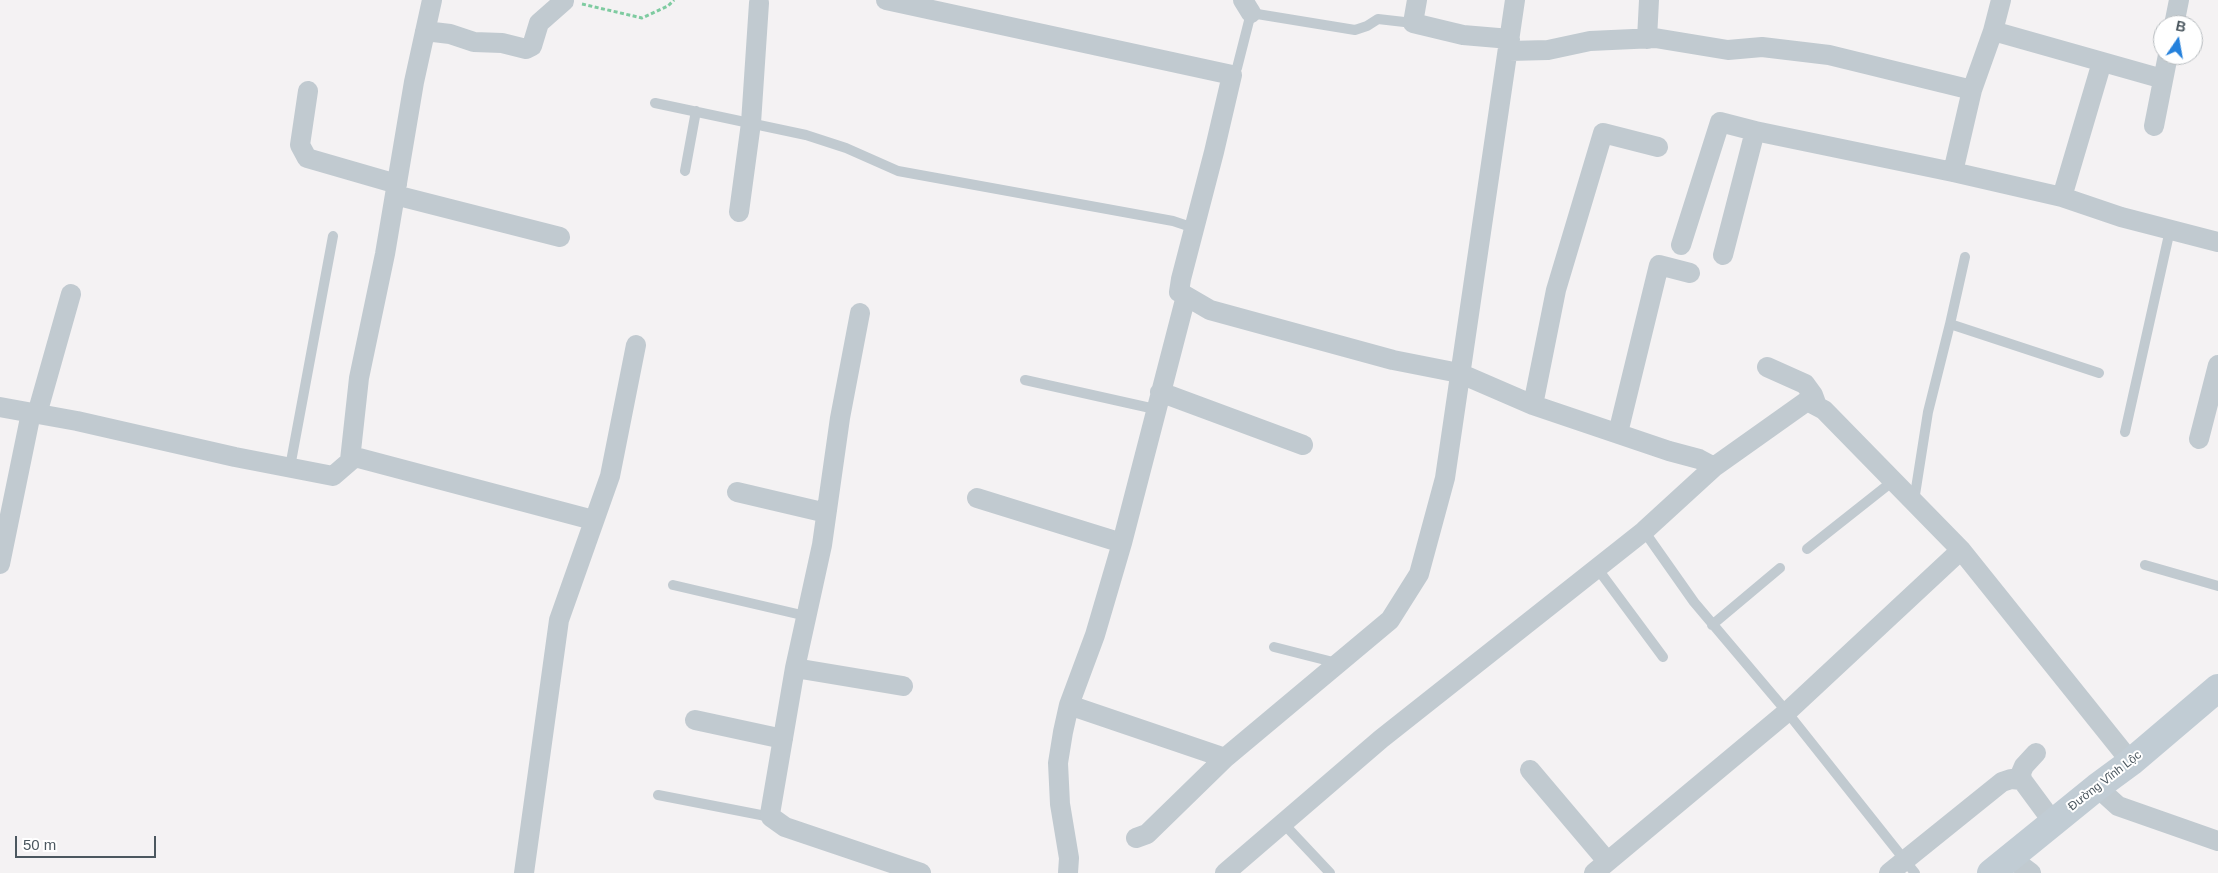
<!DOCTYPE html>
<html>
<head>
<meta charset="utf-8">
<style>
	body { margin:0 }
	#map { position:relative; width:2218px; height:873px; overflow:hidden; background:#f4f2f3; font-family:Helvetica,sans-serif }
	canvas { display:block }
	.north { position:absolute; left:2153px; top:15px; width:50px; height:50px; box-sizing:border-box; background:#fff; border:1px solid #b7bcbf; border-radius:50%; rotate:12deg; font-size:14px; font-weight:700; line-height:20px; text-align:center; color:#4b575f }
	.north::after { content:''; display:block; margin:auto; width:18px; height:22px; background:#2581dc; clip-path:polygon(50% 0,100% 100%,50% 72%,0 100%) }
	.scale { position:absolute; left:15px; top:836px; width:141px; height:22px; box-sizing:border-box; border:2px solid #4b575f; border-top:0; padding-left:6px; font-size:15px; line-height:18px; white-space:nowrap; color:#4b575f; -webkit-text-stroke:4px #fff; paint-order:stroke }
</style>
</head>
<body>
<div id="map">
<canvas width="2218" height="873"></canvas>
<div class="north">B</div>
<div class="scale">50 m</div>
</div>
<script>
const ctx = document.querySelector('canvas').getContext('2d');
ctx.lineJoin = 'round';
const shape = rows => new Path2D(rows.map(r => 'M' + r).join(''));
function strokePath(path, color, width, dash) { ctx.strokeStyle = color; ctx.lineWidth = width; ctx.lineCap = dash ? 'butt' : 'round'; ctx.setLineDash(dash || []); ctx.stroke(path); }
function label(font, color, halo, rows, align = 'center') {
  ctx.font = font + ' Helvetica,sans-serif'; ctx.lineWidth = 4; ctx.setLineDash([]); ctx.textBaseline = 'middle'; ctx.strokeStyle = halo; ctx.fillStyle = color; for (const [text, x, y, turn = 0] of rows) {
    ctx.save(); ctx.translate(x, y); ctx.rotate((+turn || 0) * Math.PI / 180); ctx.textAlign = isNaN(turn) ? turn : align; if (halo) ctx.strokeText(text, 0, 0); ctx.fillText(text, 0, 0); ctx.restore();
  }
}
const path = shape([
	[582,4,642,18,668,6,674,0]
]);
const service = shape([
	[1232,75,1237,68,1251,13,1355,30,1367,26,1378,19,1413,23],
	[655,103,806,135,846,148,898,171,1173,221,1194,228],
	[685,171,696,111],
	[1950,324,1965,257],
	[1025,380,1155,409],
	[2125,432,2170,230],
	[290,467,333,236],
	[1914,501,1928,412,1950,324,2099,373],
	[1644,531,1694,602,1787,712,1915,873],
	[1807,549,1893,481],
	[2145,565,2218,586],
	[1597,568,1663,657],
	[673,585,806,616],
	[1712,625,1780,568],
	[1274,647,1337,663],
	[658,795,771,817],
	[1283,823,1330,873]
]);
const minor = shape([
	[886,0,1232,75,1214,152,1181,279,1179,292,1186,296,1210,310,1393,360,1459,373,1533,405,1669,451,1699,459,1714,467],
	[1243,0,1251,13],
	[1417,0,1413,23,1463,35,1510,39],
	[2174,25,2179,0],
	[425,31,450,34,474,42,502,43,526,49,532,46,539,23,564,1],
	[1993,31,2163,79],
	[1647,39,1649,0],
	[1509,51,1548,50,1590,41,1655,38,1728,50,1762,47,1829,55,1972,90,1953,172],
	[1972,90,1993,31,2001,0],
	[308,91,300,145,307,158,397,184],
	[2154,126,2168,55],
	[395,195,560,237],
	[2062,197,2102,62],
	[739,212,751,123,759,3],
	[1681,245,1720,122,1755,131,1953,172,2062,197,2121,217,2218,242],
	[1723,255,1755,131],
	[860,313,840,418,822,545,795,668,770,814,771,817,785,827,921,873],
	[1767,367,1805,384,1813,395,1817,406],
	[1160,392,1303,445],
	[1533,405,1556,290,1603,133,1658,147],
	[0,407,77,421,235,457,333,476,355,457,593,520],
	[37,414,71,294],
	[1618,433,1659,265,1690,273],
	[2199,439,2218,365],
	[350,460,359,378,385,254,414,82,432,0],
	[737,492,818,511,827,511],
	[977,498,1122,543],
	[0,564,31,413],
	[795,668,903,686],
	[1069,705,1225,758],
	[695,720,783,739],
	[2036,753,2024,766,2021,773,2022,780,2053,822],
	[1530,770,1607,861],
	[2097,787,2118,806,2218,841],
	[1136,838,1147,834,1225,758,1390,620,1419,574,1445,478,1515,0],
	[2011,858,2031,873],
	[524,873,559,620,610,476,636,345],
	[1068,873,1069,858,1060,804,1058,763,1063,732,1069,705,1095,635,1122,543,1186,296],
	[1225,873,1381,739,1644,531,1714,467,1807,401,1824,410,1961,550,2131,762],
	[1594,873,1787,712,1961,550],
	[1889,873,2002,782,2011,779,2022,780]
]);
const secondary = shape([
	[1991,873,2097,787,2131,762,2218,688]
]);
const streetNames = [
	["Đường Vĩnh Lộc",2105,781,-38]
];
strokePath(path, '#7ecba0', 3, [4, 2.5]);
strokePath(service, '#c1cad0', 10);
strokePath(minor, '#c1cad0', 20);
strokePath(secondary, '#c1ccd4', 28);
label('12px', '#4b575f', '#fff', streetNames);
</script>
</body>
</html>
